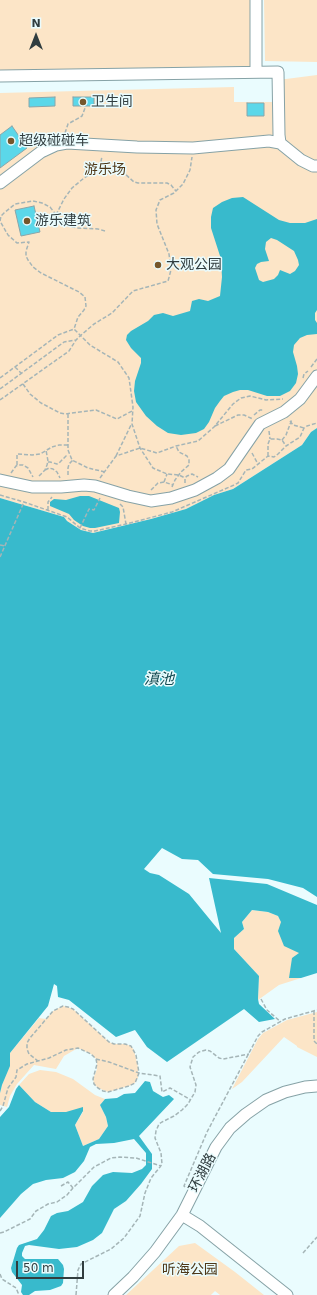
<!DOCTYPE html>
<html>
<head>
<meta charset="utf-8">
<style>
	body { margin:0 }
	#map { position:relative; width:317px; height:1295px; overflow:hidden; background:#eafcfe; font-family:"DejaVu Sans",sans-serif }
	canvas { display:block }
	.north { position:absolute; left:16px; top:16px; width:40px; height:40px; -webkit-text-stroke:3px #eafcfe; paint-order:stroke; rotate:0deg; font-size:11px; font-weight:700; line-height:16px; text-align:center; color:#313d3f }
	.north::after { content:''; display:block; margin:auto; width:14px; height:18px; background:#313d3f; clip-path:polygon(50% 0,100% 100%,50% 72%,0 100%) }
	.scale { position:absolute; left:16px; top:1261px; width:68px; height:18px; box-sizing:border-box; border:2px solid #313d3f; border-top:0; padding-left:5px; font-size:12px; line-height:14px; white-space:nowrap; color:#313d3f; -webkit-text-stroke:3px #eafcfe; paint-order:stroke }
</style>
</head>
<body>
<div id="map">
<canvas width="317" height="1295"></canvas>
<div class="north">N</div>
<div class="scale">50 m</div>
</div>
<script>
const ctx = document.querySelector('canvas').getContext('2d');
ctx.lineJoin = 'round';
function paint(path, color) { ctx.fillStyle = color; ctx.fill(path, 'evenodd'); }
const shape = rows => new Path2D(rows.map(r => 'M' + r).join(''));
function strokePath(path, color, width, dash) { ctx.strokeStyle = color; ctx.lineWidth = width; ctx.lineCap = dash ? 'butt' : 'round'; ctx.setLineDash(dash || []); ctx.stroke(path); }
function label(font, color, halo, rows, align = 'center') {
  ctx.font = font + ' "DejaVu Sans","Noto Sans SC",sans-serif'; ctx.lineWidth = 3; ctx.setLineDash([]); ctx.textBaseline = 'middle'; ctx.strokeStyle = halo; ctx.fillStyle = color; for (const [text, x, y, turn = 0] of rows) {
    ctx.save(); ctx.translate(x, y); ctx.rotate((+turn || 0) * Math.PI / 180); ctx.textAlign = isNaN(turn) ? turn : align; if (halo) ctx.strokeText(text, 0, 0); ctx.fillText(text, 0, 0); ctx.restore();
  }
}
const green = shape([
	[0,0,252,0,252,66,0,71],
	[264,0,317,0,317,62,265,61],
	[317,75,317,428,311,432,302,445,233,489,214,495,186,509,151,519,93,533,81,530,67,521,64,517,0,498,0,93,234,87,234,102,272,102,272,79,286,79],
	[252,910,268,912,278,916,299,953,290,978,301,978,279,985,258,1000,259,976,234,949,234,938,244,929,242,922],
	[63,1006,68,1007,73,1009,109,1042,114,1044,125,1044,131,1046,134,1050,138,1067,138,1078,135,1083,129,1086,108,1092,98,1088,94,1084,93,1079,97,1069,97,1064,96,1059,91,1054,78,1048,64,1056,56,1069,34,1065,17,1084,10,1096,7,1107,0,1105,0,1093,2,1085,10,1065,10,1053,39,1018,46,1019,53,1011],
	[317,1012,317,1057,297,1047,297,1046,284,1037,242,1082,235,1087,232,1089,258,1039,263,1033,287,1020],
	[40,1070,56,1072,73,1079,95,1095,105,1099,100,1105,106,1117,108,1126,99,1139,83,1146,75,1125,83,1112,51,1112,35,1102,19,1085,29,1074],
	[195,1243,235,1272,264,1295,220,1295,215,1291,211,1295,126,1295,179,1246]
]);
const water = shape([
	[243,197,279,220,290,223,305,223,317,219,317,310,315,313,315,320,317,323,317,334,307,335,300,338,294,345,293,352,297,366,298,374,296,383,290,391,280,396,267,396,248,390,240,390,233,392,224,396,220,401,215,408,209,422,204,429,196,433,181,435,168,433,157,426,146,416,136,402,134,391,135,381,141,363,141,358,131,348,126,340,127,335,131,331,148,321,154,315,163,313,173,316,190,311,192,301,199,299,208,301,220,296,222,277,221,259,211,228,211,217,213,208,222,202,232,198],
	[271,238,277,240,294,251,298,260,299,265,295,271,290,274,280,270,278,275,274,279,263,282,259,280,255,268,257,264,261,262,269,261,265,249,266,242],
	[317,428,317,897,303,888,268,879,213,874,198,860,182,859,162,848,144,869,150,873,159,875,189,894,221,933,209,878,267,884,317,905,317,973,301,978,289,978,292,958,299,953,284,946,278,931,281,922,278,916,268,912,252,910,242,922,244,929,234,938,234,949,259,976,258,999,259,1004,275,1019,259,1022,244,1009,167,1062,147,1047,135,1030,116,1037,69,1000,58,997,57,986,54,984,48,1006,10,1053,10,1066,2,1085,0,1093,0,498,64,517,67,521,81,530,93,533,151,519,186,509,214,495,233,489,302,445,311,432],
	[80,496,89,496,119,508,120,512,119,523,95,528,90,528,83,526,74,520,69,514,50,506,50,502,54,499,66,500],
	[145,1081,150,1082,153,1091,163,1097,169,1095,174,1099,139,1136,152,1154,152,1169,141,1184,126,1201,114,1209,102,1233,93,1240,77,1247,59,1249,29,1245,25,1246,22,1253,22,1256,25,1259,58,1259,63,1265,64,1269,63,1283,61,1286,50,1290,35,1291,29,1295,23,1295,21,1292,22,1285,12,1272,11,1268,17,1248,19,1245,37,1239,44,1230,51,1216,57,1213,68,1211,83,1202,92,1186,103,1175,113,1172,132,1173,142,1169,146,1165,146,1153,134,1139,114,1143,96,1144,90,1147,84,1161,75,1172,63,1178,46,1180,33,1184,21,1194,0,1218,0,1117,9,1107,16,1089,19,1085,35,1102,51,1112,66,1112,83,1107,83,1111,75,1125,83,1146,99,1139,108,1126,106,1117,100,1105,105,1099,117,1098,124,1094,135,1093]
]);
const building = shape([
	[55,97,55,106,29,107,29,98,55,97],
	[73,97,94,97,94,106,73,106,73,97],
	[247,103,264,103,264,116,247,116,247,103],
	[12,126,27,148,0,168,0,135,12,126],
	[34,206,40,232,21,236,15,210,34,206]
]);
const path = shape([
	[65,133,68,124,82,116,85,108],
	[97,170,124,173,134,182,138,183,167,183,171,185,176,191],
	[56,215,64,199,72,188,84,178,97,170,100,167,102,156],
	[105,231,98,229,77,228,68,226,61,221,50,207,42,203,33,201,15,204,4,213,1,216,0,221,8,235,17,243,29,242,26,251,26,256,28,260,33,267,41,273,79,292,85,297,86,306,84,310,78,317,74,329,90,345,118,362,129,378,133,407,132,424,140,448,153,468,167,474,179,475,185,478],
	[15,367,21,373],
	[311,367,317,359],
	[0,378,58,335,74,329],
	[303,378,304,374,308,371],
	[23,384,30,394,41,403,60,413,65,414,96,410,117,419,132,411],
	[0,389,64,342,76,340],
	[0,400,69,351,76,340,80,336,94,324,112,313,133,291,168,281,171,270,169,254,157,224,156,210,160,200,174,193,183,184,190,170,192,157],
	[68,414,68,450,72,460,88,468,105,472],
	[254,415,260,410,264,410],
	[290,421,293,425,304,428],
	[215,426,238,415,244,415,253,419],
	[269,431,270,439],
	[282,440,286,435,292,419],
	[252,453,258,464],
	[116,456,131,425],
	[268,456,268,444,270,439,277,439,282,440,286,446],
	[48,462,50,462,57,464,59,463,66,456,68,456],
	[17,465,17,454,32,455,40,454,52,447,59,445,68,445],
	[45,470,49,468,53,469,57,472,60,478],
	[11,473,16,466,19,465,23,465,28,468,33,477],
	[68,475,68,468,69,464,73,460],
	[39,476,45,470,47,465,48,461,46,450],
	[100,478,116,456,140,448,157,453,176,446,198,441,214,427,233,404,241,398,250,396,266,400,283,399],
	[164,482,167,474],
	[185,483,185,478,187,476,192,474,198,477],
	[172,487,175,480,181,472,189,465,189,460,187,456,179,452,176,446],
	[151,490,158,483,164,482,173,485],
	[0,495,24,502,67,517,80,528,90,531,95,531,126,524,172,512,234,485,238,483,246,470,252,469,268,456,274,457,278,454,286,446,300,437,304,428,307,426,317,423],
	[120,504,123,507,126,524],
	[48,510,48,502,52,497],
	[80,528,89,509,94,510,100,498],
	[0,545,5,546],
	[0,557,24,502],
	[261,999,267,1010,281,1022],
	[314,1011,314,1041,317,1044],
	[96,1059,109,1062,139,1073,160,1076,162,1092,170,1088,191,1100],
	[0,1111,3,1106,8,1088,16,1077,17,1070,27,1064,49,1058,66,1050,78,1048,91,1054,96,1059,97,1064,93,1079,94,1084,98,1088,103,1091,108,1092,129,1086,135,1083,139,1073,136,1055,131,1046,125,1044,114,1044,109,1042,73,1009,68,1007,63,1006,53,1011,30,1038,27,1043,27,1049,29,1054,38,1061],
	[61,1186,68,1182,73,1188,94,1167,111,1158,120,1157,136,1158,161,1166],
	[185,1187,184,1186,207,1132,258,1036,262,1032,285,1019,317,1010],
	[0,1233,4,1232,30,1219,36,1211,48,1204,57,1202,67,1195,73,1188],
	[303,1253,317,1237],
	[0,1274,2,1279,16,1288,19,1295],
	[76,1295,78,1270,81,1264,111,1249,124,1238,140,1216,145,1193,151,1178,160,1167,162,1164,161,1153,155,1138,156,1131,159,1124,162,1122,174,1116,182,1110,188,1104,195,1092,196,1085,190,1067,193,1057,199,1052,206,1050,210,1051,219,1058,223,1059,249,1054]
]);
const minor = shape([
	[256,0,256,72],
	[0,76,278,72,279,135,280,143],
	[0,183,41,152,56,145,67,143,137,147,193,148,269,141,280,143,301,160,313,166,317,166],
	[0,480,32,487,61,487,84,485,95,486,128,496,151,501,171,498,195,490,217,478,229,469,260,424,284,412,300,399,317,376],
	[182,1215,200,1226,287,1295],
	[114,1295,133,1277,155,1252,182,1215,216,1147,230,1128,246,1114,266,1100,285,1092,305,1087,317,1086]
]);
const markers = [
	[83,102,4,"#75562b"],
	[11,141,4,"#75562b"],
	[27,221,4,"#75562b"],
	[158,265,4,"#75562b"]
];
const poiNames = [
	["卫生间",91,102],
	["超级碰碰车",19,141],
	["游乐建筑",35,221],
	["大观公园",166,265]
];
const parkNames = [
	["游乐场",105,170],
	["听海公园",190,1270]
];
const streetNames = [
	["环湖路",203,1173,-63]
];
const waterNames = [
	["滇池",159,680]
];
paint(green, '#fce5c7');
paint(water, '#38bacc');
paint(building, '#5bd7e9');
strokePath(building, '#8aa6aa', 1);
strokePath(minor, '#86a2a6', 13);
strokePath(path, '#a5b5b7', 1.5, [4, 2]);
strokePath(minor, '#fff', 11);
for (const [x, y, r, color] of markers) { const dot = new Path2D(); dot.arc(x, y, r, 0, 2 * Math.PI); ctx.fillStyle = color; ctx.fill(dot); strokePath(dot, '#eafcfe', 1.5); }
label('14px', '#313d3f', '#eafcfe', poiNames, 'left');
label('14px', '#4f3818', '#eafcfe', parkNames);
label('14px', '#313d3f', '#eafcfe', streetNames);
label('italic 15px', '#144b52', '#eafcfe', waterNames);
</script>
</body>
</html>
